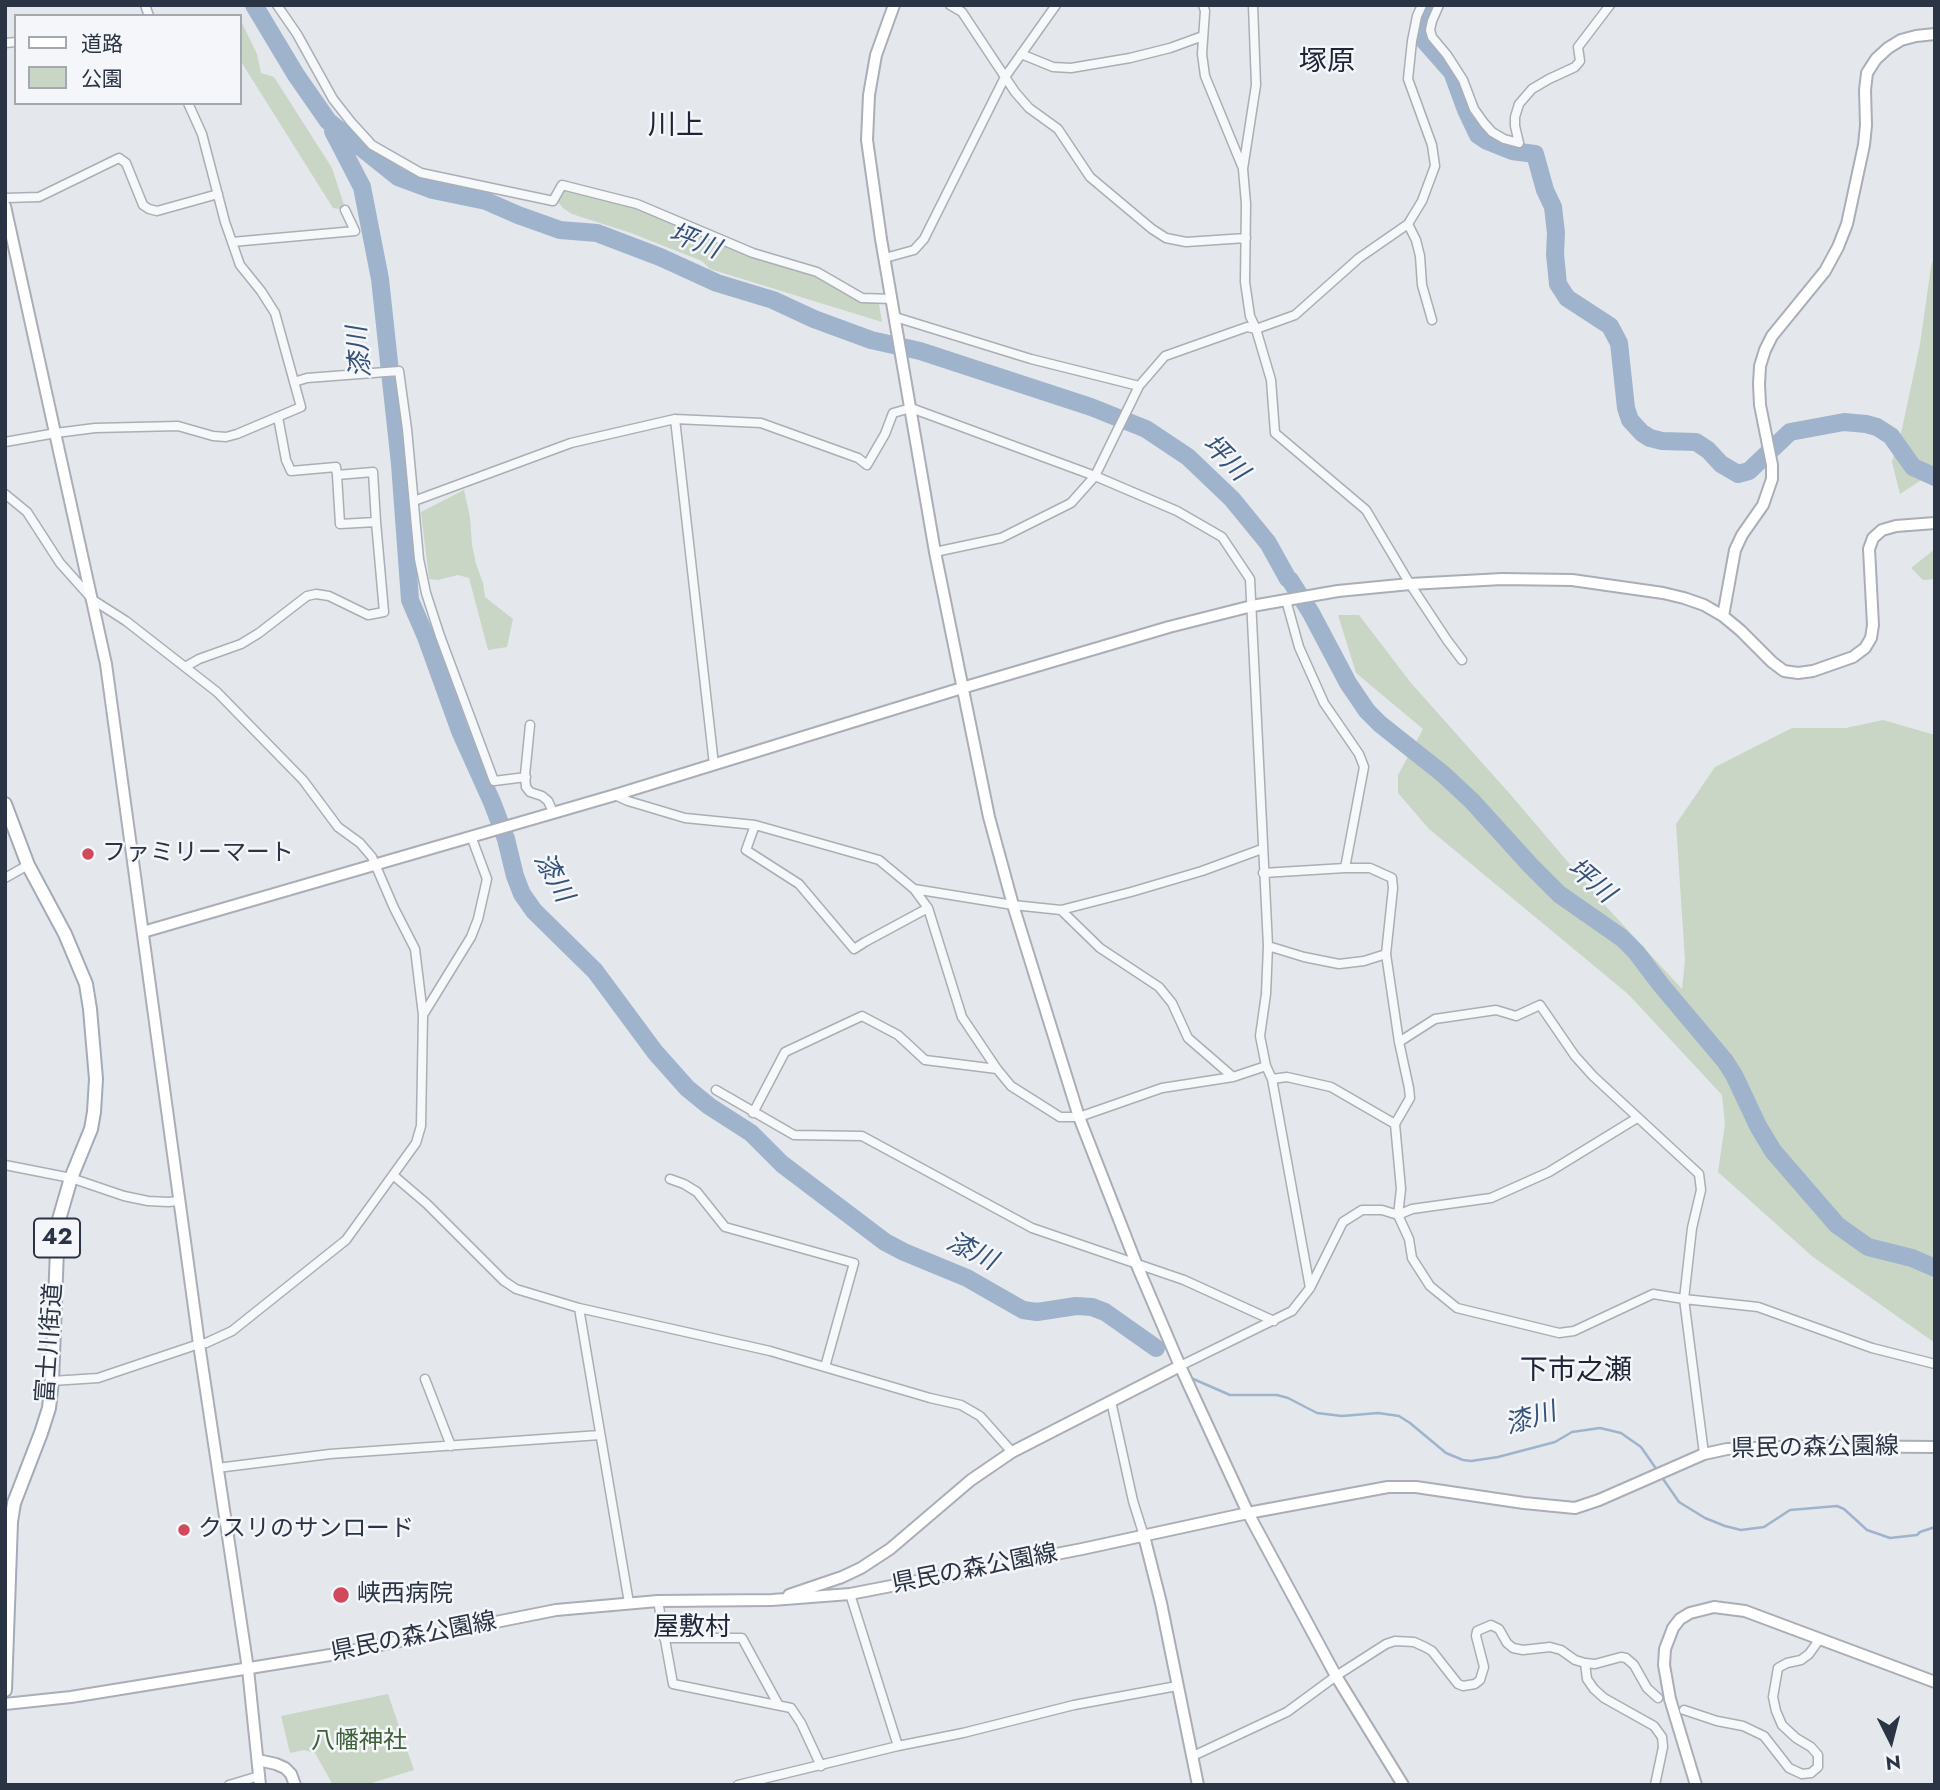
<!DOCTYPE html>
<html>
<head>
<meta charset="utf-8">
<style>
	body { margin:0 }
	#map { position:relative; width:1940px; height:1790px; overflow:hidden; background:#e4e7ec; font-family:Jost,"Noto Sans JP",sans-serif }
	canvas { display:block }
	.frame { position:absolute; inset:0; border:7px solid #2b3445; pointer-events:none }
	.legend { position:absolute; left:14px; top:14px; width:228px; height:91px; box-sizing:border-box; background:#f4f6f9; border:2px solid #a4a8b1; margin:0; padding:9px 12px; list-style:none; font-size:21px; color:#2b3445 }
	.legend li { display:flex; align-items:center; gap:14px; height:35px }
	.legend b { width:35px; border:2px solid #a4a8b1 }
	.north { position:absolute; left:1856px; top:1706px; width:70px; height:70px; -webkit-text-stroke:5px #f4f6f9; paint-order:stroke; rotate:174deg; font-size:19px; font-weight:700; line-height:28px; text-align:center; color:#2b3445 }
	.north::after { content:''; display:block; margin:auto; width:24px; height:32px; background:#2b3445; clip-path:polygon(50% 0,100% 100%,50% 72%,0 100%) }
</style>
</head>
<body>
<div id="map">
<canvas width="1940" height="1790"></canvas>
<div class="frame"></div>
<ul class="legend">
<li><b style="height:9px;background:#fff"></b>道路</li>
<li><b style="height:19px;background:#c9d6c5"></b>公園</li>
</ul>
<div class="north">N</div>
</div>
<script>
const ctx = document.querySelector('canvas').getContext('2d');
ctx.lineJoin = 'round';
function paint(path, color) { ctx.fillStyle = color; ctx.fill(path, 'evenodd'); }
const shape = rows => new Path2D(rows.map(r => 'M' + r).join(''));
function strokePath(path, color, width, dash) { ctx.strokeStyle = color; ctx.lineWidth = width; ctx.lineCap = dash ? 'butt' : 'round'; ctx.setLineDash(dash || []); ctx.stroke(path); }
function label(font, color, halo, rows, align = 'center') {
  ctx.font = font + ' Jost,"Noto Sans JP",sans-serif'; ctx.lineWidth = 5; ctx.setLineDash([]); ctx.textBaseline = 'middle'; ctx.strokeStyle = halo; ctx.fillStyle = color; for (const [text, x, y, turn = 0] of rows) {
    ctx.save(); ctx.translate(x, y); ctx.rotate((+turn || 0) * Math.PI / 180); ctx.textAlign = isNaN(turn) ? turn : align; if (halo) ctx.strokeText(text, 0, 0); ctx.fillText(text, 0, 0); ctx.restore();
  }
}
const green = shape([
	[240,19,257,54,261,73,274,77,332,168,344,205,340,209,333,208,240,60],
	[566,188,638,206,816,275,864,302,879,304,882,322,710,269,702,261,631,233,572,214,563,208,558,202],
	[1935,253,1935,471,1900,494,1892,462,1902,429,1920,344,1931,267],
	[464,490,470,517,472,545,476,564,483,583,485,597,513,619,507,647,488,650,469,578,458,575,438,580,429,579,421,512],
	[1935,549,1935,579,1923,580,1911,568],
	[1338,615,1359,615,1411,683,1510,794,1602,902,1682,989,1685,960,1676,824,1715,767,1792,728,1846,728,1883,720,1935,735,1935,1343,1813,1257,1718,1172,1725,1124,1722,1095,1628,994,1429,829,1398,793,1398,775,1423,729,1356,673],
	[388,1694,414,1770,365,1785,333,1785,315,1753,304,1750,290,1753,281,1716]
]);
const stream = shape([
	[1191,1378,1230,1395,1277,1395,1288,1398,1317,1413,1342,1416,1378,1413,1399,1416,1410,1423,1446,1453,1463,1460,1471,1461,1498,1457,1555,1442,1572,1432,1600,1428,1621,1433,1641,1447,1657,1470],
	[1661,1476,1679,1502,1705,1518,1725,1526,1741,1530,1764,1527,1790,1510,1837,1506,1844,1509,1867,1530,1890,1538,1917,1535,1920,1532,1935,1527]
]);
const river = shape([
	[254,5,296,75,328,121,398,177,433,190,486,201,518,215,560,230,597,233,660,257,717,283,773,300,814,319,871,340,920,351,1091,407,1146,429,1188,457,1232,499,1268,543,1288,579,1290,580,1311,613,1348,683,1367,711,1380,724,1443,774,1472,801,1531,866,1559,894,1622,938,1636,952,1661,985,1725,1061,1734,1075,1758,1126,1773,1151,1837,1225,1868,1247,1912,1258,1935,1268],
	[1432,5,1423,24,1422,38,1452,72,1466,110,1478,135,1487,141,1512,151,1535,154,1545,190,1553,207,1556,233,1555,254,1558,284,1567,298,1610,326,1619,343,1626,408,1630,420,1642,433,1650,438,1662,441,1696,442,1708,450,1721,464,1738,474,1749,471,1790,432,1844,422,1866,424,1877,427,1891,436,1913,467,1935,477],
	[333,131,362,187,380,279,400,464,410,600,426,637,460,731,492,802,506,839,515,876,522,894,534,911,595,971,655,1052,687,1088,709,1106,751,1133,782,1164,885,1242,904,1252,967,1278,1023,1310,1037,1312,1076,1306,1092,1307,1105,1312,1156,1348]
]);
const street = shape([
	[145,5,149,16],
	[277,5,297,34,333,99,351,122,372,145,421,173,553,201,562,185,637,204,753,253,817,272,862,298,892,299],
	[950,5,962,12,1015,92,1029,108,1058,129,1090,177,1152,229,1166,238,1186,242,1246,238],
	[1203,5,1205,11,1202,54,1205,76,1242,166],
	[1253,5,1256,85,1243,169,1246,204,1245,282,1250,316,1256,329,1271,380,1275,433,1366,510,1410,584,1447,640,1462,660],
	[1439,5,1432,21,1430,30,1432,37,1447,55,1463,80,1474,109,1484,123,1492,132,1504,139,1519,143,1515,126,1515,117,1519,104,1532,89,1549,79,1575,67,1580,61,1578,47,1610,5],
	[5,43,16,42],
	[1021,54,1053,67,1071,68,1130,58,1170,48,1203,36],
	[5,198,39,197,119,158,126,163,143,205,149,209,157,211,218,194],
	[1408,224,1416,240,1420,256,1422,285,1432,320],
	[232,242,355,231,345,210],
	[885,258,914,250,924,239,1005,77,1056,5],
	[895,317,1031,359,1139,386],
	[294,382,307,378,399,371,407,429,419,559,426,593,440,636,494,781,526,777],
	[278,417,286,460,291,471,336,467,337,475,373,472,376,522],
	[675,419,714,765],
	[5,442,56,433,95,428,178,426,213,436,226,437,237,434,301,407,275,313,261,291,240,265,225,222,202,134,188,103],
	[5,494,27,512,60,563,93,600,126,621,217,692,303,780,338,827,360,843,372,857,394,908,415,949,423,1015],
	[414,501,571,443,675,419,761,423,858,458,867,465,885,434,893,413,911,408,1095,476,1177,511,1222,537,1250,579,1268,946,1266,994,1260,1036,1266,1066,1272,1079,1310,1288],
	[935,552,1001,538,1071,503,1095,476,1139,386,1165,356,1247,327,1256,329,1295,315,1359,258,1408,224,1422,201,1435,166,1432,145,1408,79,1412,41,1417,16,1422,5],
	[1286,600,1299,647,1324,703,1359,754,1364,767,1345,868],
	[185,667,199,659,241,644,259,633,307,596,316,594,329,596,368,615,384,612,376,522,340,524,337,475],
	[530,725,525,775,526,787,530,792,542,796,548,801,553,812],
	[615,795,628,801,685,818,755,825,879,860,914,889,1013,905,1061,910,1131,892,1202,871,1262,849],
	[755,825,746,850,799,884,854,949,865,942,928,908],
	[1263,873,1345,868,1370,868,1392,878,1393,888,1386,954,1399,1042,1409,1088,1410,1098,1395,1124,1401,1189,1398,1215,1412,1209,1491,1198,1549,1172,1637,1118],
	[5,878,28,865],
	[914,889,928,908,962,1017,997,1069,1011,1086,1060,1117,1079,1117,1162,1088,1233,1077,1266,1066],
	[1061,910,1100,948,1159,987,1172,1003,1188,1038,1233,1077],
	[1268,946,1304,957,1339,964,1364,961,1386,954],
	[1399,1042,1435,1019,1496,1010,1516,1016,1540,1005,1575,1056,1593,1076,1699,1174,1701,1190,1692,1228,1684,1299,1704,1454],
	[1272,1079,1287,1077,1331,1087,1395,1124],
	[716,1090,794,1135,862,1136,1032,1228,1184,1280,1274,1321],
	[753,1113,785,1052,862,1016,898,1035,925,1060,997,1069],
	[5,1165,71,1178,124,1196,148,1201,168,1202,179,1201],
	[393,1175,427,1204,504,1281,516,1289,579,1308,770,1351,930,1398,961,1405,980,1416,1012,1452],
	[670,1179,684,1184,697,1192,725,1227,854,1263,825,1367],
	[579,1308,629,1603],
	[1180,1366,1292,1311,1310,1288,1343,1222,1362,1210,1382,1210,1398,1215,1409,1239,1412,1258,1430,1286,1457,1308,1559,1333,1574,1331,1653,1294,1684,1299,1758,1307,1872,1348,1935,1364],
	[425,1379,451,1446],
	[52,1381,98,1378,199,1344,206,1343,232,1331,346,1240,416,1143,421,1126,423,1015,471,937,478,919,487,879,471,836],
	[1111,1401,1133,1501,1144,1536],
	[217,1468,330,1454,600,1435],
	[850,1594,898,1746],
	[658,1601,673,1684,791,1708,801,1723,821,1766],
	[664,1638,742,1638,778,1704],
	[1585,1663,1587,1679,1594,1689,1604,1698,1654,1726,1662,1737,1663,1747,1655,1785],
	[1684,1710,1717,1721,1743,1726,1764,1736,1789,1768,1802,1774,1811,1773,1818,1767,1818,1755,1811,1747,1796,1738,1782,1725,1776,1711,1773,1697,1778,1668,1787,1663,1801,1660,1809,1654,1819,1640],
	[1193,1756,1287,1712,1336,1676,1386,1644,1395,1641,1414,1642,1425,1647,1432,1651,1458,1684,1463,1686,1475,1684,1480,1680,1484,1667,1476,1636,1477,1631,1491,1625,1499,1629,1507,1643,1513,1648,1523,1650,1550,1647,1561,1650,1575,1660,1585,1663,1595,1664,1621,1657,1626,1658,1634,1665,1647,1688,1658,1698],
	[229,1785,259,1776],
	[738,1785,898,1746,963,1733,1074,1705,1177,1686]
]);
const secondary = shape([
	[894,5,876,55,869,95,867,140,881,239,935,552,989,817,1013,905,1079,1117,1136,1263,1180,1366,1248,1513,1336,1676,1403,1785],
	[5,206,106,664,199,1344,248,1669,260,1785],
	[1723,616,1735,550,1742,535,1763,505,1772,479,1772,465,1760,405,1759,384,1760,366,1765,350,1772,336,1825,271,1838,247,1847,224,1864,145,1866,125,1865,90,1867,73,1876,59,1888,48,1901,40,1916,36,1935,34],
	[143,932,615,795,962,688,1169,627,1252,606,1338,591,1410,584,1502,579,1572,580,1663,593,1684,598,1704,605,1723,616,1740,630,1772,662,1784,671,1798,673,1813,671,1853,657,1865,648,1871,638,1873,625,1869,549,1873,538,1882,530,1896,526,1935,523],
	[1144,1536,1161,1603,1198,1785],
	[789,1595,842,1577,861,1568,890,1549,971,1480,1012,1452,1180,1366],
	[5,1704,71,1697,330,1655,556,1610,658,1601,772,1600,850,1594,1082,1549,1248,1513,1388,1487,1416,1487,1524,1503,1575,1508,1599,1500,1704,1454,1727,1449,1813,1446,1935,1447],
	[258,1760,276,1764,285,1768,291,1774,295,1785],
	[1696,1785,1670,1699,1664,1665,1665,1649,1673,1628,1680,1619,1690,1613,1714,1607,1745,1611,1935,1682]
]);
const primary = shape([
	[5,804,28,865,65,934,86,984,90,1009,96,1079,94,1112,91,1129,71,1178,58,1223,52,1381,49,1408,41,1433,14,1503,11,1522,5,1690]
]);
const markers = [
	[88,854,7,"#d1495b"],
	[184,1530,7,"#d1495b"],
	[341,1595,9,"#d1495b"]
];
const shields = [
	[57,1238,46]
];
const shieldNames = [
	["42",57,1238]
];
const poiNames = [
	["ファミリーマート",102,854],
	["クスリのサンロード",198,1530],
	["峡西病院",357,1595]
];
const streetNames = [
	["富士川街道",51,1343,-86],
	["県民の森公園線",1815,1449,-1],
	["県民の森公園線",975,1570,-11],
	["県民の森公園線",414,1638,-11]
];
const parkNames = [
	["八幡神社",359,1742]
];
const waterNames = [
	["坪川",694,243,21],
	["漆川",361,352,-95],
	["坪川",1224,459,45],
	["漆川",552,878,61],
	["坪川",1590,882,40],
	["漆川",971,1253,26],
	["漆川",1531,1420,-17]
];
const neighbourhoodNames = [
	["屋敷村",692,1629]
];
const quarterNames = [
	["塚原",1327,63],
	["川上",676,127],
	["下市之瀬",1576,1372]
];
paint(green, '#c9d6c5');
strokePath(stream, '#9fb4cc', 2.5);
strokePath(river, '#9fb4cc', 18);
strokePath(street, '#a9aeb7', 11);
strokePath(secondary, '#a9aeb7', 14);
strokePath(primary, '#a3abb8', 16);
strokePath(street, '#f7f8fa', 8);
strokePath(secondary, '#fff', 10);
strokePath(primary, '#fff', 12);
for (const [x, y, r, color] of markers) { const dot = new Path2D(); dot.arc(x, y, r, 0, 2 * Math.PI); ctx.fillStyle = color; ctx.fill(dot); strokePath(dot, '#f4f6f9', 2.5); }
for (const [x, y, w] of shields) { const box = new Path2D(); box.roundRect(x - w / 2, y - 19.5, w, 39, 5); ctx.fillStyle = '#f4f6f9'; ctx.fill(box); strokePath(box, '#2b3445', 2); }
label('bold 23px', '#2b3445', null, shieldNames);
label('24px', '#2b3445', '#f4f6f9', poiNames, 'left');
label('24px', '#2b3445', '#f4f6f9', streetNames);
label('24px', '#3f6138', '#f4f6f9', parkNames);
label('italic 26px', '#34527a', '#f4f6f9', waterNames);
label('26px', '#1d2536', '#f4f6f9', neighbourhoodNames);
label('28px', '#1d2536', '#f4f6f9', quarterNames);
</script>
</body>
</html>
